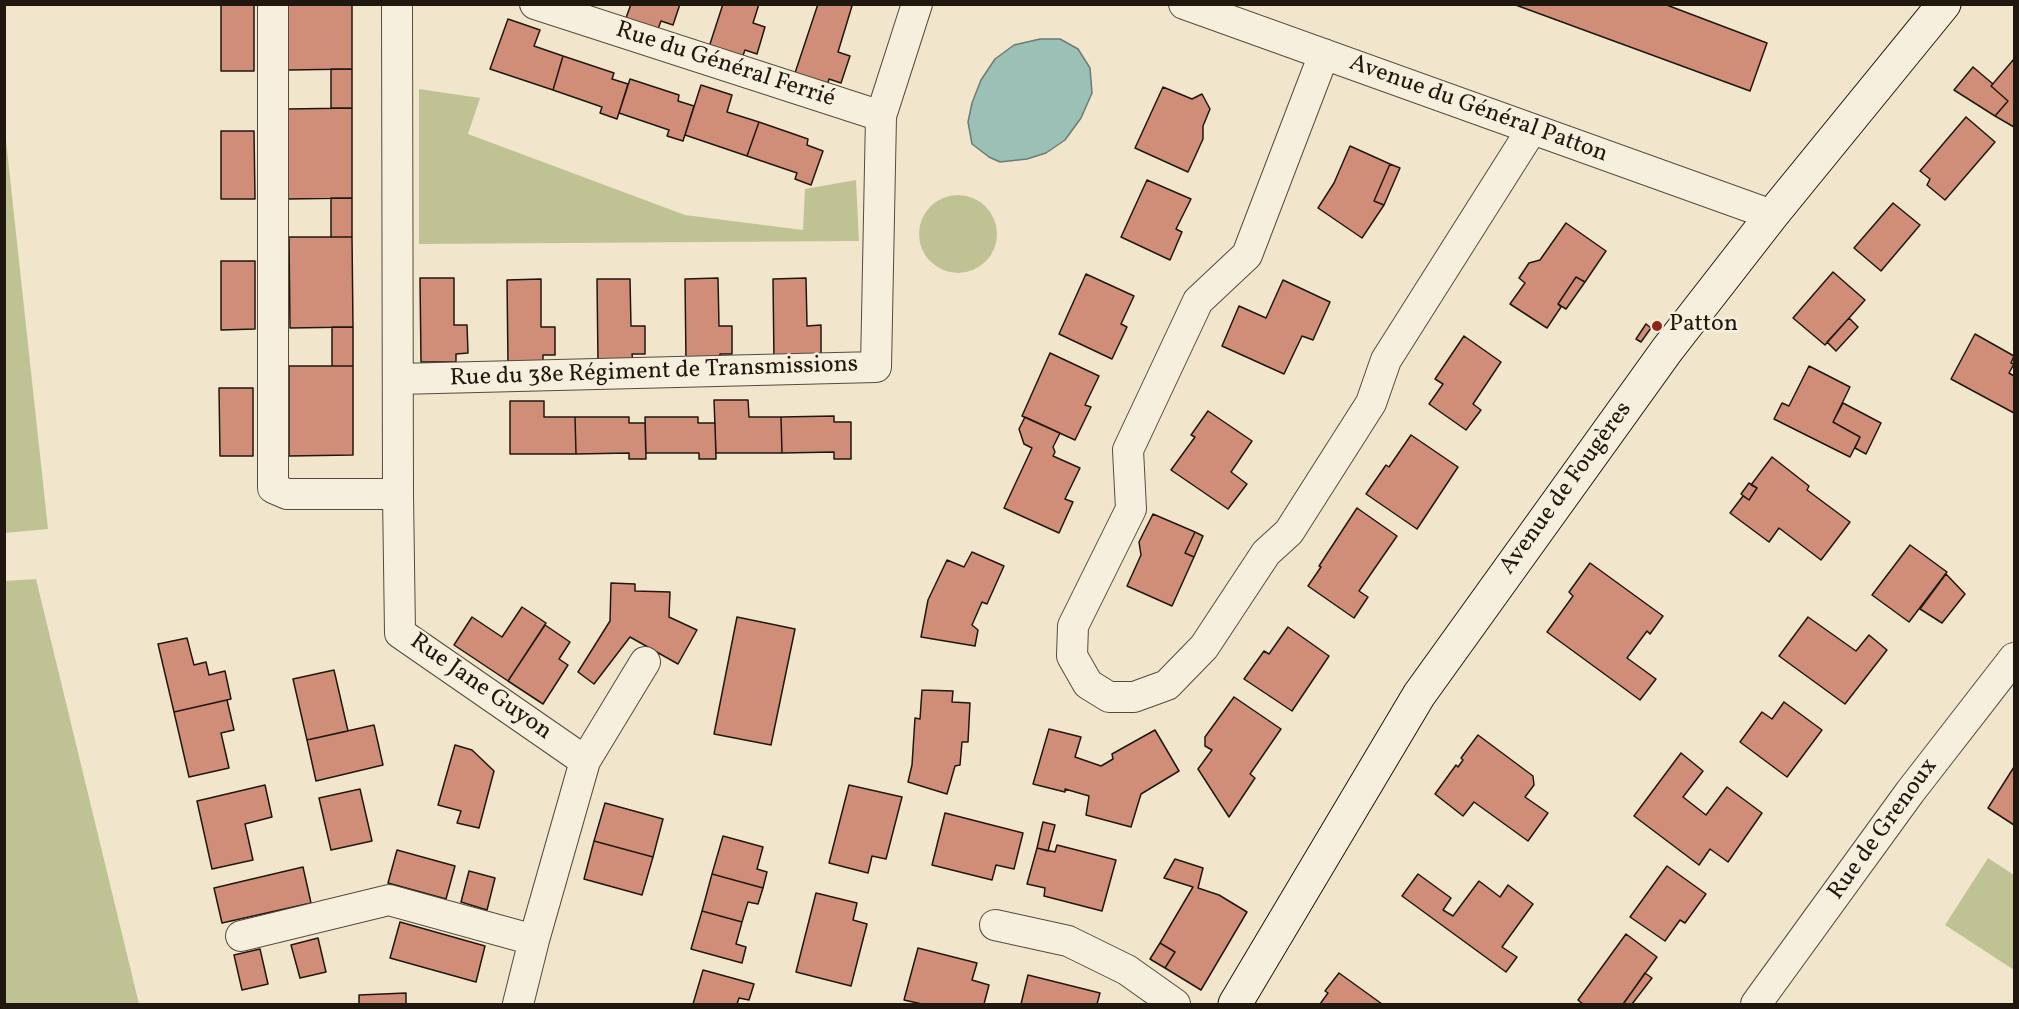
<!DOCTYPE html>
<html>
<head>
<meta charset="utf-8">
<style>
	body { margin:0 }
	#map { position:relative; width:2019px; height:1009px; overflow:hidden; background:#f1e6cb; font-family:Vollkorn,serif }
	canvas { display:block }
	.frame { position:absolute; inset:0; border:6px solid #20170f; pointer-events:none }
</style>
</head>
<body>
<div id="map">
<canvas width="2019" height="1009"></canvas>
<div class="frame"></div>
</div>
<script>
const ctx = document.querySelector('canvas').getContext('2d');
ctx.lineJoin = 'round';
function paint(path, color) { ctx.fillStyle = color; ctx.fill(path, 'evenodd'); }
const shape = rows => new Path2D(rows.map(r => 'M' + r).join(''));
function strokePath(path, color, width, dash) { ctx.strokeStyle = color; ctx.lineWidth = width; ctx.lineCap = dash ? 'butt' : 'round'; ctx.setLineDash(dash || []); ctx.stroke(path); }
function label(font, color, halo, rows, align = 'center') {
  ctx.font = font + ' Vollkorn,serif'; ctx.lineWidth = 5; ctx.setLineDash([]); ctx.textBaseline = 'middle'; ctx.strokeStyle = halo; ctx.fillStyle = color; for (const [text, x, y, turn = 0] of rows) {
    ctx.save(); ctx.translate(x, y); ctx.rotate((+turn || 0) * Math.PI / 180); ctx.textAlign = isNaN(turn) ? turn : align; if (halo) ctx.strokeText(text, 0, 0); ctx.fillText(text, 0, 0); ctx.restore();
  }
}
const green = shape([
	[419,89,480,98,468,134,685,215,803,230,805,189,856,180,859,241,419,244],
	[4,122,48,529,5,533,4,533],
	'919 234a39 39 0 1 1 78 0a39 39 0 1 1-78 0Z',
	[36,579,139,1004,5,1004,5,581],
	[1988,858,2014,875,2014,970,1945,925]
]);
const water = shape([
	[1040,39,1060,39,1078,49,1090,68,1092,93,1081,118,1065,140,1046,153,1027,159,1000,162,989,157,972,144,968,122,972,103,981,80,995,59,1014,45,1040,39]
]);
const building = shape([
	[221,4,254,4,254,71,221,71,221,4],
	[287,4,352,4,352,69,288,70,287,4],
	[631,4,680,4,673,25,661,21,658,29,626,18,631,4],
	[723,4,759,4,753,23,765,27,757,54,745,50,742,58,709,47,723,4],
	[818,4,847,4,852,6,838,52,850,56,841,83,829,79,827,86,794,76,818,4],
	[1513,4,1664,4,1767,43,1750,91,1513,4],
	[508,19,540,30,534,46,563,56,553,90,490,69,508,19],
	[563,56,614,73,612,79,628,84,617,119,600,113,602,107,553,90,563,56],
	[2014,59,2014,127,1995,116,2008,101,1991,86,2014,59],
	[1973,67,1993,84,1991,86,2008,101,1995,116,1954,90,1973,67],
	[331,69,352,69,352,108,331,108,331,69],
	[630,79,679,95,678,101,694,106,683,141,667,136,669,130,619,113,630,79],
	[701,85,732,95,727,112,759,122,747,156,685,135,701,85],
	[1163,87,1192,99,1202,94,1210,109,1203,126,1203,139,1188,172,1135,148,1163,87],
	[352,108,352,198,288,199,288,109,352,108],
	[1966,117,1995,142,1945,200,1927,185,1930,179,1920,171,1966,117],
	[759,122,808,139,807,145,823,151,811,185,795,179,797,173,747,156,759,122],
	[221,131,254,131,255,199,221,199,221,131],
	[1350,146,1390,164,1374,201,1384,205,1362,238,1318,208,1334,183,1350,146],
	[1390,164,1400,168,1384,205,1374,201,1390,164],
	[1147,180,1191,199,1176,229,1182,232,1170,260,1121,237,1147,180],
	[331,198,352,198,352,237,331,237,331,198],
	[1893,203,1920,225,1881,271,1854,248,1893,203],
	[1566,223,1606,251,1585,282,1576,277,1558,304,1561,307,1547,328,1510,304,1525,283,1519,278,1529,263,1540,260,1566,223],
	[289,237,352,237,353,327,290,328,289,237],
	[221,261,255,261,255,329,221,330,221,261],
	[1833,272,1865,300,1825,345,1793,318,1833,272],
	[1086,274,1134,296,1121,324,1127,327,1112,359,1059,334,1086,274],
	[1576,277,1585,282,1566,309,1558,304,1576,277],
	[420,278,454,278,454,325,467,325,468,353,456,354,456,362,421,362,420,278],
	[718,278,719,326,732,326,732,354,720,354,720,362,686,363,685,279,718,278],
	[806,278,807,326,821,325,821,354,808,354,809,362,774,363,773,279,806,278],
	[541,279,541,327,555,327,555,355,543,355,543,363,508,364,507,280,541,279],
	[597,279,630,279,631,326,645,326,645,354,632,354,633,362,598,363,597,279],
	[1283,280,1330,302,1313,340,1302,336,1284,374,1222,346,1239,306,1266,318,1283,280],
	[1849,318,1858,327,1836,351,1827,342,1849,318],
	[1646,324,1651,328,1641,342,1636,339,1646,324],
	[332,327,353,327,353,366,332,366,332,327],
	[1975,334,2014,356,2011,363,2014,364,2009,373,2014,376,2014,413,1951,379,1975,334],
	[1464,336,1501,362,1473,404,1481,410,1466,430,1429,404,1443,384,1435,379,1464,336],
	[1050,353,1099,376,1085,405,1091,407,1075,440,1022,416,1050,353],
	[289,366,353,366,353,455,289,456,289,366],
	[1809,366,1850,387,1833,422,1860,437,1850,457,1774,419,1782,403,1789,406,1809,366],
	[219,388,253,388,253,456,220,456,219,388],
	[714,400,748,400,749,417,781,417,782,453,716,453,714,400],
	[510,401,544,401,544,417,575,417,576,454,510,454,510,401],
	[1843,403,1881,423,1866,454,1855,448,1860,437,1833,422,1843,403],
	[1208,411,1252,441,1231,472,1247,484,1228,509,1171,470,1195,437,1191,435,1208,411],
	[834,416,834,422,851,422,851,459,834,459,834,452,782,453,781,417,834,416],
	[575,417,629,417,629,423,645,423,646,459,629,459,629,453,576,454,575,417],
	[645,417,698,417,698,423,715,423,716,459,699,459,699,453,646,453,645,417],
	[1025,417,1060,433,1053,447,1055,452,1053,456,1080,468,1065,499,1073,502,1059,533,1004,508,1032,448,1024,444,1019,429,1025,417],
	[1411,435,1458,467,1417,529,1366,494,1386,465,1389,467,1411,435],
	[1772,457,1809,486,1807,490,1850,522,1821,560,1779,528,1769,542,1730,513,1743,496,1749,500,1757,488,1751,485,1772,457],
	[1749,483,1757,488,1749,500,1741,494,1749,483],
	[1357,508,1397,536,1359,591,1368,597,1354,618,1308,586,1321,567,1319,566,1357,508],
	[1153,514,1195,532,1185,553,1194,557,1172,606,1127,586,1141,555,1139,542,1153,514],
	[1195,532,1203,536,1194,557,1185,553,1195,532],
	[1910,545,1947,572,1909,622,1872,595,1910,545],
	[972,552,1004,566,987,604,982,602,972,625,978,630,975,646,921,637,928,600,947,560,964,567,972,552],
	[1590,563,1663,616,1650,634,1647,631,1627,658,1656,679,1640,700,1547,632,1573,596,1569,592,1590,563],
	[1946,574,1965,594,1942,623,1920,609,1946,574],
	[611,583,635,584,635,591,670,592,669,617,697,630,678,664,630,637,594,684,578,672,610,621,611,583],
	[522,607,546,623,508,681,454,645,472,617,502,637,522,607],
	[737,617,795,629,771,745,714,734,737,617],
	[1808,617,1856,651,1869,635,1887,650,1845,704,1779,656,1808,617],
	[545,625,570,642,559,659,568,665,543,704,508,681,545,625],
	[1288,627,1329,656,1292,711,1244,679,1264,651,1269,654,1288,627],
	[187,638,194,665,206,662,209,675,225,671,231,699,174,712,158,644,187,638],
	[334,670,348,731,307,740,293,679,334,670],
	[922,690,953,691,952,702,970,703,968,742,962,742,960,765,955,766,947,794,908,782,912,765,915,718,920,719,922,690],
	[1234,697,1281,729,1250,774,1255,778,1229,817,1198,769,1212,750,1205,746,1205,737,1234,697],
	[227,700,234,730,221,733,229,768,189,777,174,712,227,700],
	[1784,702,1822,730,1787,777,1740,742,1762,712,1772,719,1784,702],
	[374,725,383,765,316,781,307,740,374,725],
	[1049,729,1081,737,1075,757,1101,766,1113,759,1112,754,1155,730,1179,771,1141,794,1131,827,1086,815,1089,796,1065,789,1065,792,1033,784,1049,729],
	[1478,735,1533,776,1534,785,1525,797,1548,813,1528,841,1474,802,1463,816,1435,794,1456,765,1458,767,1463,760,1461,758,1478,735],
	[455,745,472,750,494,771,479,828,457,823,461,811,438,805,455,745],
	[1681,753,1703,771,1683,797,1706,815,1727,787,1762,813,1728,862,1710,849,1699,865,1634,816,1681,753],
	[2014,767,2014,825,1988,808,2014,767],
	[265,785,272,817,245,824,253,860,212,869,197,801,265,785],
	[849,785,902,797,886,859,872,856,868,873,829,863,849,785],
	[360,789,372,841,331,850,319,798,360,789],
	[605,803,663,819,653,857,594,841,605,803],
	[945,813,1023,833,1014,869,996,865,992,880,932,865,945,813],
	[1043,822,1055,825,1048,851,1037,848,1043,822],
	[723,836,763,847,757,869,767,872,763,888,712,874,723,836],
	[594,841,653,857,642,895,584,879,594,841],
	[1057,845,1116,860,1102,911,1044,896,1045,888,1027,884,1037,848,1055,852,1057,845],
	[397,850,455,866,446,899,388,883,397,850],
	[1175,859,1203,868,1198,888,1219,895,1247,912,1201,990,1165,968,1175,952,1160,943,1193,887,1164,878,1175,859],
	[1667,866,1706,894,1685,923,1680,920,1665,941,1630,917,1667,866],
	[303,867,311,903,222,923,214,888,303,867],
	[469,871,495,878,487,910,461,902,469,871],
	[712,874,763,888,758,904,748,902,742,922,702,911,712,874],
	[1418,874,1451,898,1443,910,1453,916,1479,881,1500,897,1508,885,1533,904,1502,947,1517,957,1506,972,1402,896,1418,874],
	[816,893,857,903,853,920,867,924,851,986,796,972,816,893],
	[702,911,742,922,736,944,746,947,742,963,691,949,702,911],
	[400,922,485,946,476,982,390,958,400,922],
	[1626,934,1657,957,1623,1004,1583,1004,1578,1000,1626,934],
	[318,938,326,972,300,978,291,945,318,938],
	[1160,943,1175,952,1165,968,1150,959,1160,943],
	[918,948,977,963,972,980,989,985,984,1004,922,1004,904,1000,918,948],
	[260,949,268,984,242,990,234,955,260,949],
	[703,970,754,984,749,1000,739,998,737,1004,693,1004,703,970],
	[1339,973,1382,1004,1320,1004,1328,993,1325,991,1339,973],
	[1645,973,1652,978,1632,1004,1625,1004,1624,1003,1645,973],
	[1028,975,1100,993,1097,1004,1021,1004,1028,975],
	[406,993,406,1004,359,1004,359,995,406,993]
]);
const street = shape([
	[273,4,273,488,287,494,398,494,397,4],
	[535,4,881,116],
	[1184,4,1772,215],
	[1324,54,1247,255,1198,301,1128,450,1131,509,1073,626,1072,656,1088,684,1109,697,1134,697,1167,685,1204,647,1266,553,1289,532,1371,403,1386,360,1532,129],
	[398,379,876,367,881,116,917,4],
	[398,494,400,633,585,761,534,940,518,1004],
	[585,761,645,662],
	[995,925,1068,941,1127,970,1175,1004],
	[241,936,389,900,534,940],
	[1756,1004,1910,792,2014,658]
]);
const secondary = shape([
	[1235,1004,1419,695,1667,350,1772,215,1944,4]
]);
const markers = [
	[1657,326,6,"#8f2418"]
];
const streetNames = [
	["Rue du Général Ferrié",725,66,18],
	["Avenue du Général Patton",1478,110,20],
	["Rue du 38e Régiment de Transmissions",654,373,-2],
	["Avenue de Fougères",1567,489,-54],
	["Rue Jane Guyon",480,688,35],
	["Rue de Grenoux",1884,830,-54]
];
const poiNames = [
	["Patton",1669,326]
];
paint(green, '#bfc394');
paint(water, '#9bc0b6');
strokePath(water, '#6a7c73', 1.5);
paint(building, '#d08e79');
strokePath(building, '#20170f', 1.5);
strokePath(street, '#544b3e', 32);
strokePath(secondary, '#20170f', 35);
strokePath(street, '#f6efdd', 30);
strokePath(secondary, '#f6efdd', 33);
for (const [x, y, r, color] of markers) { const dot = new Path2D(); dot.arc(x, y, r, 0, 2 * Math.PI); ctx.fillStyle = color; ctx.fill(dot); strokePath(dot, '#f6efdd', 2); }
label('24px', '#20170f', '#f6efdd', streetNames);
label('24px', '#20170f', '#f6efdd', poiNames, 'left');
</script>
</body>
</html>
